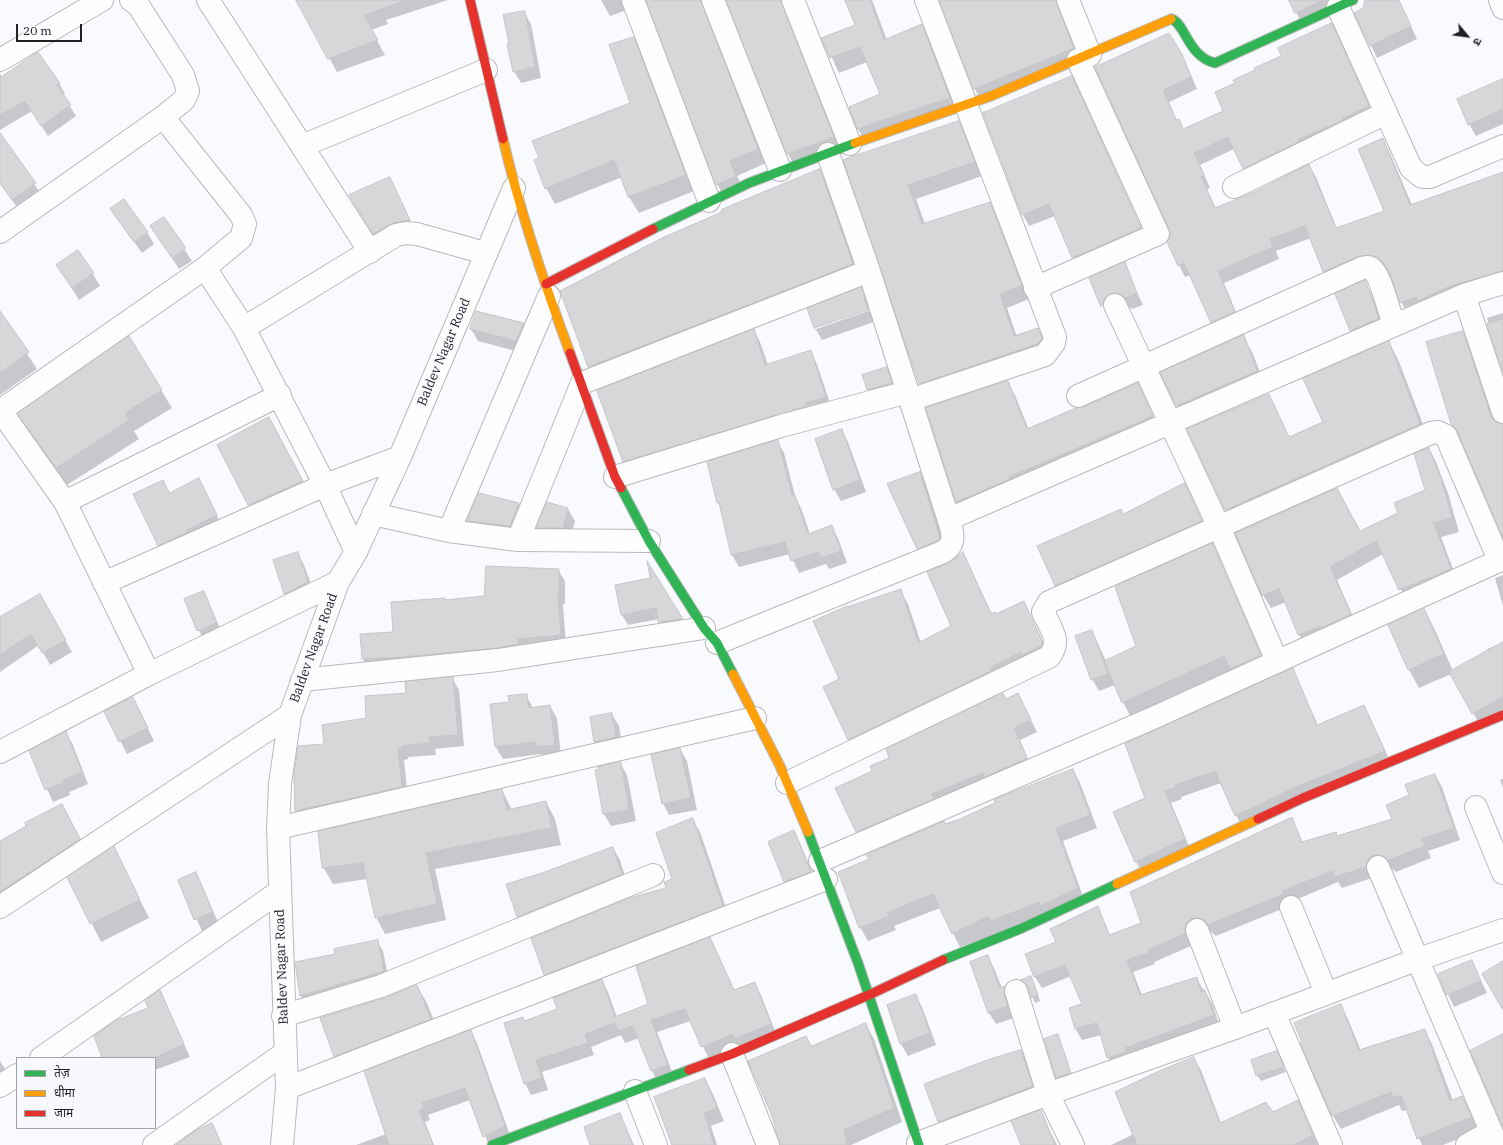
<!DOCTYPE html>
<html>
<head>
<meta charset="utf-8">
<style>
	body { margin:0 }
	#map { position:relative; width:1503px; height:1145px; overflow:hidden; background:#f9fafe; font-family:"IBM Plex Serif","Noto Sans Devanagari",serif }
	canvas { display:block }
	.legend { position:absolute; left:16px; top:1057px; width:140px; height:72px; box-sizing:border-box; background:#f8f9ff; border:1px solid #a2a3a7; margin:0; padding:5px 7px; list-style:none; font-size:12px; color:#202123 }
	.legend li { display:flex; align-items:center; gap:8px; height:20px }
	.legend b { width:20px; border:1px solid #a2a3a7 }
	.north { position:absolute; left:1447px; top:16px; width:40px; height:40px; -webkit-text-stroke:3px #f8f9ff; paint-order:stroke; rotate:119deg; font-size:11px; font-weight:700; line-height:16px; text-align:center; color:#202123 }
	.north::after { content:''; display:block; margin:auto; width:14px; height:18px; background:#202123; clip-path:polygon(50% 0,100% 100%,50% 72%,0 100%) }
	.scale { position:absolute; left:16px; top:24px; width:66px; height:18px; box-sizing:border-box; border:2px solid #202123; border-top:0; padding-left:5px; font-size:12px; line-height:14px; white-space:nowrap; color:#202123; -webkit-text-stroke:3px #f8f9ff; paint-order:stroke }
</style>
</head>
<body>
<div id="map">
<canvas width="1503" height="1145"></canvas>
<ul class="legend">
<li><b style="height:5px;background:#30b455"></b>तेज़</li>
<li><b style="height:5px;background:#ff9f0a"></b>धीमा</li>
<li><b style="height:5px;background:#e5322d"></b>जाम</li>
</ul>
<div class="north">उ</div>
<div class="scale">20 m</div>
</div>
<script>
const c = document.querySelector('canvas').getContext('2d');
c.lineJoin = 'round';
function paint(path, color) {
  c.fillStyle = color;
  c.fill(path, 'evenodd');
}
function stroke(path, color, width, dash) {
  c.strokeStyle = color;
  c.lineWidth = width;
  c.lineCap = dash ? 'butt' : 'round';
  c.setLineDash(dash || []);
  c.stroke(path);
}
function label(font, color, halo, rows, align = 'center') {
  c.font = font + ' "IBM Plex Serif",serif';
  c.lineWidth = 3;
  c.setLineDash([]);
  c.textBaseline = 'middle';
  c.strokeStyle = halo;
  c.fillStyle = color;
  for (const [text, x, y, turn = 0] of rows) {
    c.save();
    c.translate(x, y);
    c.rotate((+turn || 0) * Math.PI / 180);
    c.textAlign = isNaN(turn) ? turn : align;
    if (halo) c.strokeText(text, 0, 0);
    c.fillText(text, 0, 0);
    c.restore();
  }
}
paint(new Path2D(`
	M297,0H448L386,20L388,24L371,30L385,55L337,72Z
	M601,0H788L841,151L796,168L788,154L729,4L724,2L766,163L737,176L743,190L725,198L717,184L649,4L644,2L630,9L610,16Z
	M846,0H872L887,40L921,25L930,40L958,113L867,144L858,129L881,95L867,62L839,73L823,38L856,26Z
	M936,0H1064L1082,64L983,104L975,89L942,5Z
	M1290,0H1336L1302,24Z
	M1396,0L1404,11L1417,39L1377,58L1358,19Z
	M524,12L531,24L541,78L521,83L514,71L510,44Z
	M1331,25L1375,118L1250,180L1234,149L1200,165L1210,188L1207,189L1216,209L1254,193L1309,165L1316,177L1337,229L1386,212L1383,139L1389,151L1412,205L1503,174V284L1408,314L1401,302L1389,273L1380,267L1331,283L1324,271L1311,238L1276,251L1279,259L1224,283L1241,324L1218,334L1191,275L1185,277L1179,265L1170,228L1096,67L1169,34L1188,68L1197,89L1169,102L1177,121L1184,130L1225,111L1236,84L1283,57Z
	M633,38L642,54L694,191L639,213L629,197L622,177L555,204L546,188L540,158L631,104Z
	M0,74L2,77L59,83L65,94L63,95L76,116L48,136L32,111L0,130Z
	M1071,78L1147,240L1080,269L1055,216L1029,226L1023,215Z
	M1503,87V124L1476,136L1469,124Z
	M959,123L967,136L982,176L916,199L925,224L989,203L997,217L1029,299L1007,308L1017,337L1038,329L1046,343L928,397L920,383L845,161Z
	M0,135L41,194L19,210L0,183Z
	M819,170L826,182L859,276L596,379L589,367L562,291L723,212V210Z
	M389,178L419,238L404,241L385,252L350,196Z
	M112,210L147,232L154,244L142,253Z
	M164,218L192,261L179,269L151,226Z
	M1124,264L1143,305L1132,309L1124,304L1111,310L1108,317L1091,278Z
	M57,265L93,274L100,286L79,300Z
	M1365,282L1371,293L1385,331L1358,342L1351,330Z
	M861,289L870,308L816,327V329L871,310L874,322L822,340L815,328L809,309Z
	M0,313L37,369L0,395Z
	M1503,313V369L1487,318Z
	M523,324L530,336L523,353L478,341L471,329Z
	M754,330L760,342L768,365L810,352L817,364L832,409L630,473L624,461Z
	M1462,332L1469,344L1495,423L1503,425V535L1462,440L1455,430L1460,435L1452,424Z
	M1243,336L1253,354L1267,390L1188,424L1162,373Z
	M1389,343L1398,359L1429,440L1235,526L1188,430L1268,395L1290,438L1324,422Z
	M886,368L893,380L898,395L875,402L868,390Z
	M1007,382L1015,395L1029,430L1083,408L1137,384L1160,430L965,515L957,502L927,408Z
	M161,390L172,408L134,431L139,439L67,485L30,432L19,414Z
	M841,430L848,442L866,492L841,501L834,489Z
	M279,437L312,499L260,523L218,446Z
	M777,441L784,453L796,499L801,508L810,534L831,526L838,538L847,563L829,569L826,564L799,573L790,554L739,567L732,555L721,508L718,503Z
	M1429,449L1436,462L1448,493L1459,532L1441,537L1458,582L1408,603L1383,554L1337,580L1358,628L1307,648L1299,635L1286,602L1271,608L1263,595L1360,532L1399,513L1426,490Z
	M920,473L927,485L945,543L924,561L918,549Z
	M199,479L225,532L168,561L158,545L163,481L170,493Z
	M1184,485L1210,536L1065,600L1056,585L1123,515Z
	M479,494L519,504L526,516L517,538L475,532L468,521Z
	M547,504L568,509L575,521L570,540L544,539L538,528Z
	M1212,545L1219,557H1217L1262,660L1238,682L1231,670L1130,716L1115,685L1099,691L1092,679V631L1106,661L1138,647Z
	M298,553L304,565L315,595L292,606L285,594L274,561Z
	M963,553L992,614L996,615L1023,602L1050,655L857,753L849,739L841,680L900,591L908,604L921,643L952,626L950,563Z
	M649,566L682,619L688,629L665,633L659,619L628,625L622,615L651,579Z
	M558,570L565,581V604H563L566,646L369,670L363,659L394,633L445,601L485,597Z
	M1503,575V606L1495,578Z
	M204,592L223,635L205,643L185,600Z
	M40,596L72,652L50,665L39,645L0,672V619Z
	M1424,610L1434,628L1453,671L1488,651L1487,649L1503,643V713L1480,725L1451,674L1419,688L1409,670L1389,625Z
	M1292,670L1318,725L1364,706L1391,763L1242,827L1221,783L1181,797L1182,799L1171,803L1191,851L1143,873L1136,862L1146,799Z
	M452,678L459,690L464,746L435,749L436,755L408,757V759L404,760L408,798L303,822L296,811L295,775L325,744L408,694Z
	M1018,694L1037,732L1020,740L1033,771L863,843L857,832L873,771Z
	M526,695L533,708L550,706L557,718L561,756L544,759L541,754L503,759L496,747Z
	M139,710L154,741L127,754L105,712Z
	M612,715L619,726L623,749L602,754L595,742L591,718Z
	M66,733L73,745L88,784L69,792L70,795L53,802L30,752Z
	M680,749L687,761L697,810L669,815L663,803Z
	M620,763L627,775L636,821L611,826L604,814L596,770Z
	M1073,770L1080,783L1097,828L1063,841L1085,902L960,947L940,908L894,926L896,930L868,941L860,927L870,860L945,825L960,820Z
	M1435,775L1442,787L1460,840L1428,851L1431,858L1396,872L1387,866L1372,878L1342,888L1338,882L1288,903L1289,906L1216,936L1207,929L1191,941V946L1154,962L1155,964L1133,972L1142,995L1196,978L1212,1003L1220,1027L1115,1069L1108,1057L1102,1035L1082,1040L1075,1028L1083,1005L1071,976L1042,988L1035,977L1027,955L1057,943L1098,908L1110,935L1143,924L1291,818L1303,843L1337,837L1393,820L1410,796Z
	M1503,779V788L1500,780Z
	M502,790L512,810L546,802L555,819L561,845L435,869L446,920L385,934L376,917L367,879L333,884L323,867Z
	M70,819L88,853L0,910V842Z
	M692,819L700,832L730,919L553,988L545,975L667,889L673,880Z
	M794,832L800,843L817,884L792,893L785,881Z
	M114,848L149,918L101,942L69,878Z
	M613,848L620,860L628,886L525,928L518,917L539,875Z
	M196,874L219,924L202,931L179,881Z
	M710,939L734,991L754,983L761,995L777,1036L709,1059L691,1021L657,1032L674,1077L659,1083L652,1071L639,1038L625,1043L621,1035L591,1047L594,1055L542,1072L548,1090L531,1095L525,1083L524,1022L558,1010L601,981L608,992L617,1017L650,1005Z
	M377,941L383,951L389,981L307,1006L301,996L296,963L336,955Z
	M987,957L994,968L1002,988L1004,987L1011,999L1014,1018L996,1024L989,1013L971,963Z
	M1472,962L1487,993L1454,1007L1439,975Z
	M1031,978L1040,1001L1035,1003L1030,990L1023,981Z
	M417,986L427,1003L440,1036L344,1073L335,1056L385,999Z
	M160,992L190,1057L155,1070V1058H103L149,1008Z
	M915,995L922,1007L936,1045L908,1056L901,1044L888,1006Z
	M1340,1005L1348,1019L1361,1051L1424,1030L1432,1044L1453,1101L1462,1097L1479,1131L1443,1145H1422L1407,1110L1402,1111L1399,1105L1341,1129L1333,1116Z
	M866,1025L874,1039L902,1122L851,1145H781L812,1047Z
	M471,1031L477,1043L511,1138L489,1145L470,1100L428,1115L430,1120L425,1122L434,1145H356L386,1134Z
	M1057,1035L1073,1079L1060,1083L1057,1077Z
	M1021,1051L1028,1063L1039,1099L946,1134L939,1122L926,1084Z
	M1279,1058L1286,1072L1261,1081L1257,1075Z
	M1194,1059L1201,1070L1221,1123L1272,1114L1298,1102L1318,1145H1111L1134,1134Z
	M0,1061L12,1080L0,1087Z
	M705,1079L712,1092L724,1121L711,1126L717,1145H673Z
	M1040,1111L1057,1145H1022Z
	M620,1114L634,1145H591Z`), '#0003');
const building = new Path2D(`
	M296,0H401V2L364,15L378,40L328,59Z
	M646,0H701L758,149L730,161L736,176L716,185Z
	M726,0H781L834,137L787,154Z
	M845,0H870L884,40L922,24L950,98L857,129L849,107L880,94L860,47L830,58L821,38L855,25Z
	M939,0H1056L1074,48L974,89Z
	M1289,0H1323L1295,13Z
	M1365,0H1399L1411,26L1370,46L1354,13L1363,8Z
	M525,11L535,67L513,72L507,44L509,43L503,15Z
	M1332,23L1369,106L1343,118V120L1339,122L1299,139L1300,141L1243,169L1228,137L1194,153L1204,175L1201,177L1215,208L1254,192L1309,164L1336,228L1384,211L1358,149L1383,138L1410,205L1503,172V271L1450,286L1418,301L1416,297L1400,303L1389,272L1384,263L1374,256H1359L1323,272L1305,226L1270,239L1273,247L1218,271L1235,312L1211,323L1184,263L1178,266L1167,242L1170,236L1169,229L1095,67L1169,33L1182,54L1191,77L1163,90L1176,120L1179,119L1183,129L1223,111L1215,92L1235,83L1233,80L1255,70L1254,68L1281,56L1278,48Z
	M634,37L686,175L628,197L614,160L545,189L534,160L539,158L532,141L630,103L609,45Z
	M38,52L60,83L57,85L71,105L41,126L25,101L0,115V78Z
	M1072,76L1141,228L1072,258L1049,204L1022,215L983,113Z
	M1503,79V109L1468,125L1457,99Z
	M959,121L975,162L908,185L922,224L990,202L1022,285L1000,294L1014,336L1038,328L1042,338L1037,344L919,384L843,160Z
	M0,133L36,183L12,200L0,183Z
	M820,169L853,264L588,367L560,291L662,238L722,212L721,210L725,208Z
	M390,177L410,220L393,223L373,234L349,195Z
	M124,199L148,232L134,242L110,209Z
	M164,217L186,248L172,258L150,226Z
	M78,250L94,273L72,288L56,265Z
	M1125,262L1137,293L1125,298L1116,293L1110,294L1105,298L1101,307L1089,278Z
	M1365,280L1379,318L1350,331L1335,294Z
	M861,287L868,310L814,328L807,308Z
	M0,311L29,352L0,373Z
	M476,311L524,323L516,341L470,329Z
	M1503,319V372L1487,324Z
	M754,329L765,365L811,350L826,397L806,403L807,406L623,462L597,391Z
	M1463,331L1491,416L1495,422L1503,424V538L1457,431L1451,424L1426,342Z
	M1244,335L1257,371L1176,406L1160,373Z
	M129,336L162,390L125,413L129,420L56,468L18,414Z
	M1389,341L1420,424L1225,510L1187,429L1269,394L1289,437L1323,422L1303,379Z
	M887,367L892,383L867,390L862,375Z
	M1008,381L1027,429L1076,408L1083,407L1138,383L1153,416L1009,477L1010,479L956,502L926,408Z
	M269,417L303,481L248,505L217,445Z
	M842,429L860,480L833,490L815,439Z
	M778,440L792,495H795L808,534L832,525L841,551L821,558L819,552L791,561L785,542L731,555L719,502L717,503L707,462Z
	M1429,448L1441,478L1452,518L1434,523L1451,569L1399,590L1376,541L1330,567L1351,614L1322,628L1321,626L1298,635L1279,588L1262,596L1235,533L1337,488L1360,531L1398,513L1394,503L1425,490L1414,454Z
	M920,472L940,538L937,541L917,549L887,484Z
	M199,478L217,515L187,530L188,532L158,546L133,494L163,480L169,493Z
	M1185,483L1202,521L1055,586L1037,546L1121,509L1123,514Z
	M479,493L519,503L510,526L467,521Z
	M547,502L568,508L563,528H537Z
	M1212,543L1261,655L1230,669L1224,656L1122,703L1104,661L1136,646L1115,587Z
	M298,552L308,582L284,594L273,560Z
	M963,552L991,614L995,612L996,614L1024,601L1042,641L1041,646L1022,655L1021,652L990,668L991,671L848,740L823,687L839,679L813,621L847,606V607L901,589L918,643L951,626L927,572L950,562Z
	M647,561L683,619L658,622L656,608L621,615L615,585L650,578Z
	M486,566L559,569V594H558L561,635L518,639V644L496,648L403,657L362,659L360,634L393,632L391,602L445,598V600L484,596Z
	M204,591L217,623L197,631L184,599Z
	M40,594L66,640L42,653L31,634L0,655V617Z
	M1424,608L1444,654L1408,670L1388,625Z
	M1092,630L1108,674L1091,680L1075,636Z
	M1503,642V697L1472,714L1449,672Z
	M1293,668L1317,725L1364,705L1385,751L1298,786L1235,816L1215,771L1175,785L1176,787L1165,791L1185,839L1135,862L1113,812L1145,798L1125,744Z
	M453,677L458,735L429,737L430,743L402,746L403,748H398L402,787L295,811L294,775L298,746L324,744L322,725L366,718L365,696L406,693L405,682Z
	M1003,693L1006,699L1018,693L1031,720L1014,728L1027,758L984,777L983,773L932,794L934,799L856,832L835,788L872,771L870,766L889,758L886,749Z
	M527,694L529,708L550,705L555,745L536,747L535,742L495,747L490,704L509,702L508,696Z
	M133,697L148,728L119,742L104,712Z
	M612,713L616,737L594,742L590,717Z
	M66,731L82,772L63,780L64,782L45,790L29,751Z
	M680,748L691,798L662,804L651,755Z
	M621,762L629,810L603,814L595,770L599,769L598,767Z
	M1073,769L1090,815L1056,828L1078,888L1040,906L1039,902L991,921L989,916L952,934L933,894L887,913L889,916L859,928L838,872L869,859L866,855L944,821L945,824L960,819L995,803L994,800Z
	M1435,774L1454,828L1422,839L1425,846L1388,860L1380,855H1373L1368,860L1366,867L1334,877L1332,871L1282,891L1284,894L1208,925L1204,920L1199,918H1193L1187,922L1185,928V934L1148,950L1149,953L1127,960L1140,995L1197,977L1201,992L1205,990L1214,1015L1125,1048L1126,1052L1107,1058L1097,1023L1075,1029L1069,1008L1082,1004L1065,965L1034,977L1025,954L1056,942L1050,929L1098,906L1109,935L1141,923L1130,892L1292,817L1302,842L1336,832L1337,836L1392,819L1386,805L1409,795L1405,785Z
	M502,789L507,810L546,801L552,828L426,853L437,904L375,918L363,863L322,868L318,832Z
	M62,804L80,839L0,892V841L26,826L25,823Z
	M693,818L723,906L544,975L531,938L629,898L666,888L664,882L672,879L656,833Z
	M794,830L811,872L784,882L768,842Z
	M114,846L140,900L90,924L67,877Z
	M613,847L622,874L517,917L506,884L539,874Z
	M196,872L213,912L194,920L178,880Z
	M710,937L734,990L755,982L771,1024L735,1039L733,1034L701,1047L685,1009L651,1020L668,1065L651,1071L633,1026L618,1031L615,1023L585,1034L588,1043L536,1060L542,1078L524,1084L504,1023L523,1017L524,1021L557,1009L553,998L602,979L615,1017L648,1004L636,966Z
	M378,940L384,971L300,996L295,962L335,954L334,949Z
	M988,955L1000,988L1005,986L1004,994L1008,1006L988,1013L970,962Z
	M1472,960L1481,981L1446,995L1438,974Z
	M1503,961V1010L1482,974Z
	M1031,976L1038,995L1031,998L1028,987L1021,980Z
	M417,985L431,1019L334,1057L320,1018L385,998Z
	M160,990L184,1044L154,1058H102L94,1036L117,1020L148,1008L145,1001Z
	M916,994L930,1033L900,1044L887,1005Z
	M1341,1004L1359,1050L1425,1029L1450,1101L1462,1096L1472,1117L1417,1139L1401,1095L1393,1098L1391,1092L1332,1116L1300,1043L1302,1042L1294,1023Z
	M866,1023L894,1108L844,1130L847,1145H780L772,1116L748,1061L806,1036L811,1046Z
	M471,1030L505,1126L483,1137L465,1088L422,1103L424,1108L419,1110L433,1145H389L364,1071Z
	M1058,1034L1071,1073L1056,1078L1044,1039Z
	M1503,1034V1127L1470,1051Z
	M1021,1050L1033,1086L938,1122L924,1084L990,1059Z
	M1277,1051L1284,1067L1256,1076L1251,1060Z
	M1194,1057L1220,1123L1266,1102L1273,1112L1298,1100L1313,1135L1293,1145H1137L1115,1092L1157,1072Z
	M705,1078L717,1108L704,1113L714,1145H672L654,1097Z
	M1041,1110L1055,1145H1021L1011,1121Z
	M620,1113L633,1145H590L584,1127Z
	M212,1123L222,1145H176L196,1130Z`);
paint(building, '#d7d7da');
stroke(building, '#c6c6c9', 1);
const street = new Path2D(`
	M208,0L370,252
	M633,0L709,201
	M713,0L780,170
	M793,0L850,144
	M1068,0L1090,55
	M1500,0L1503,8
	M1338,7L1411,168L1422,177H1430L1503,146
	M0,60L102,0
	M302,146L486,70
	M1234,187L1386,113
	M0,232L163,117L184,100L188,91L183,75L138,5L131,0
	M205,268L244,328L325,485L356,552
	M1035,288L1158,234L1078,60
	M1464,295L1503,412
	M1115,305L1219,527L1277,661
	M244,328L396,235L406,233L417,234L485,253
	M1078,396L1362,268C1365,267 1368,266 1371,268C1381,275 1389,312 1394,325
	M910,400L1045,355L1054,343L1055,337L926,0
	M0,410L65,502L149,674
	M0,411L205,268L241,238L245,224L241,215L163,117
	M615,477L781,426L908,392
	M65,502L280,395
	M373,514L449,531L518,540L649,541
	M949,519L1464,295L1503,283
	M449,531L549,296
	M518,540L582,383L869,271
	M104,583L325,485L400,457
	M717,643L943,552C953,546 954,539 951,527L869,271L828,154
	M302,680L498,660L704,628
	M0,752L149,674L338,582
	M787,783L1049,657C1062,641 1051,629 1043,612L1049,602L1431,433L1438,432L1446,436L1499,560
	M1476,807L1503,873
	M278,828L755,718
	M820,861L1153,718L1503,559
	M1378,867L1497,1145
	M0,907L290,715
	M1291,907L1326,993
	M1197,930L1235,1028
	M1016,991L1048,1094L1073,1145
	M1274,1013L1331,1145
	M283,1016L381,986L653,875
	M732,1054L768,1145
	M41,1058L280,891
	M0,1086L17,1075
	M287,1088L826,879
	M635,1091L656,1145
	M918,1143L1048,1094L1235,1028L1416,960L1503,930
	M154,1145L286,1052
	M282,1145L287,1088L278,828L280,784L290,715L338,582L356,552L400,457L514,188
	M1467,1145L1490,1132`);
const fast = new Path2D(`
	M1171,19C1185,22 1188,57 1215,63L1353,0
	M653,229L749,183L855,143
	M621,488L649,541L704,628L717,643L733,674
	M808,832L858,963L919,1145
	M943,960L1020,929L1117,884
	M492,1145L689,1070`);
const slow = new Path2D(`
	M503,139C520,212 544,283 570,353
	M855,143L991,96L1171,19
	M733,674L780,766L808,832
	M1117,884L1258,819`);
const jam = new Path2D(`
	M470,0L503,139
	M546,284L653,229
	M570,353L615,477L621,488
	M1258,819L1303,798L1503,715
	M689,1070L732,1054L871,994L943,960`);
stroke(street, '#b9b9bc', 24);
stroke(fast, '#b9b9bc', 11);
stroke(slow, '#b9b9bc', 11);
stroke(jam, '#b9b9bc', 11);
stroke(street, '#fefeff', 22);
stroke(fast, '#30b455', 9);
stroke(slow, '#ff9f0a', 9);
stroke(jam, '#e5322d', 9);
label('13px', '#202123', '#f8f9ff', [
	["Baldev Nagar Road",444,352,-67],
	["Baldev Nagar Road",314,648,-70],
	["Baldev Nagar Road",282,967,-92]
]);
</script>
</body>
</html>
